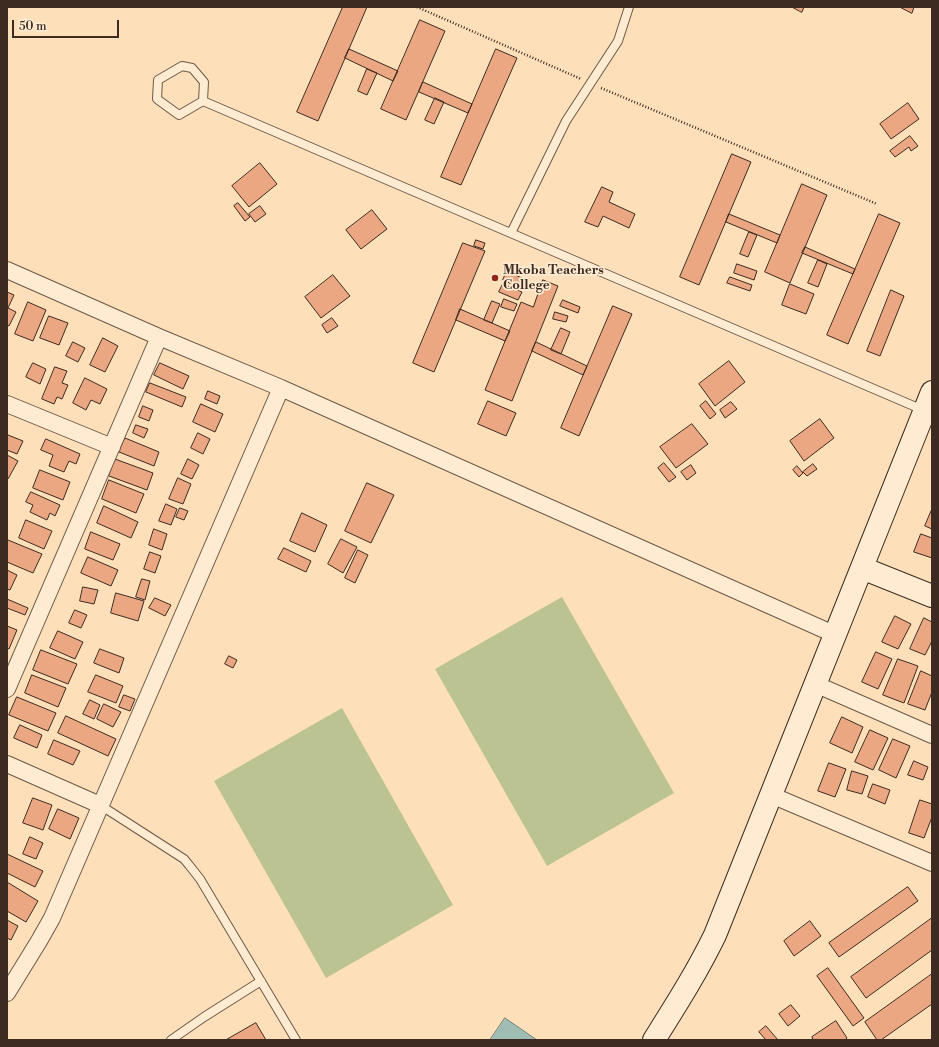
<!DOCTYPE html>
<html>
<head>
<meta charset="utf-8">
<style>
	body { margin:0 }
	#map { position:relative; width:939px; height:1047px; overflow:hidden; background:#fde0b9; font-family:"Libre Bodoni",serif }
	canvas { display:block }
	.frame { position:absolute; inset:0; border:8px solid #3d2a20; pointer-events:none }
	.scale { position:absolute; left:12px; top:20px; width:107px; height:18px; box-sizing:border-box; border:2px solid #3d2a20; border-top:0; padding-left:5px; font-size:12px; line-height:14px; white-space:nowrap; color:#3d2a20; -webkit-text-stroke:3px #feebd2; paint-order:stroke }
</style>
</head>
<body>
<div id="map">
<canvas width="939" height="1047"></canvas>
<div class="frame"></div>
<div class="scale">50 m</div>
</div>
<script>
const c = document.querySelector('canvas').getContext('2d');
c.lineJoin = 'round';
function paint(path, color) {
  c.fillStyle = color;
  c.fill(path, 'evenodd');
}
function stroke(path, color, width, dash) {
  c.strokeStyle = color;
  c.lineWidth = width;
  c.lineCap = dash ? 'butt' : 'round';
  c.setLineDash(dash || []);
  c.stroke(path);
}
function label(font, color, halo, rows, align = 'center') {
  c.font = font + ' "Libre Bodoni",serif';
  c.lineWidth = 3.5;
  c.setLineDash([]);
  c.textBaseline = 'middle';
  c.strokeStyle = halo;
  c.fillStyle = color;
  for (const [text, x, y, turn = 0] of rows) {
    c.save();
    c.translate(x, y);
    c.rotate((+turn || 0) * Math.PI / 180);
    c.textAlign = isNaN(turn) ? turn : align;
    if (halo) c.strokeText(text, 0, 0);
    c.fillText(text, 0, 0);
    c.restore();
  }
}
paint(new Path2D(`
	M562,597L674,793L547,866L435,669Z
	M342,708L453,905L326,978L214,781Z`), '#bbc392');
const water = new Path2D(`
	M505,1018L537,1040H490Z`);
paint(water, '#9fbdb2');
stroke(water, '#788278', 1);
const building = new Path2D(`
	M343,7H367L318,121L297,112Z
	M792,7H804L802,12Z
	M900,7H914L912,13Z
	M420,20L445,31L406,120L381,109Z
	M349,49L398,71L393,81L345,58Z
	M496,49L517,58L461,185L441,177Z
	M367,69L377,73L367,95L358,91Z
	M423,82L472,104L468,113L419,92Z
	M435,98L444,102L434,124L425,120Z
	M908,103L919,119L891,139L880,124Z
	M910,136L918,146L911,151L909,147L895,157L890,151Z
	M732,154L751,162L699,285L680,277Z
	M260,163L277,184L249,207L232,186Z
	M802,184L827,195L790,283L765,272Z
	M602,187L613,192L609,202L635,214L629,228L603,216L598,227L585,222Z
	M238,203L250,217L245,221L234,206Z
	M260,206L266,214L255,222L249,214Z
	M372,210L387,229L361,249L346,230Z
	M729,214L780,235L777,243L726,222Z
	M879,214L900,223L848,344L827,335Z
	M749,232L757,235L748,257L740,254Z
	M476,240L485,243L483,249L474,246Z
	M463,243L485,251L434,372L413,363Z
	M805,247L855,269L853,274L802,253Z
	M818,260L827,264L818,287L808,283Z
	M737,264L757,271L754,280L734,273Z
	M507,271L528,281L524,290L503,280Z
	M333,275L350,296L321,318L305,297Z
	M730,277L752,285L750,291L727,283Z
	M543,280L558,286L512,401L485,390L521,302L533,307Z
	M503,284L522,292L518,300L499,292Z
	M790,284L814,294L806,314L782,305Z
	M891,290L904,296L880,356L867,351Z
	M7,292L14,295L8,308L16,312L9,326L7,325Z
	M504,299L517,304L514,311L501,307Z
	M563,300L580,307L578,313L560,306Z
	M492,301L500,304L492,323L484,320Z
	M28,302L46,310L33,341L15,334Z
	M613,306L632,314L579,436L561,428Z
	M460,309L510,331L505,341L456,320Z
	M555,312L568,316L566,322L553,319Z
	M49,316L68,323L59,345L40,338Z
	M332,318L338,326L327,333L322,325Z
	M561,328L570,332L561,354L551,350Z
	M103,338L118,346L105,372L90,365Z
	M73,342L85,348L78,362L66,356Z
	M536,342L587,366L583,375L532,351Z
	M729,361L745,382L715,406L699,384Z
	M33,363L46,369L40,384L26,377Z
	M160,363L189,376L183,389L154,375Z
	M55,367L67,371L62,383L68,385L62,399L57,397L54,404L42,399Z
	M85,378L107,389L100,404L91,400L86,410L73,403Z
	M150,383L186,397L182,407L146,392Z
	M208,391L220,396L217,404L205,399Z
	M488,401L516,413L506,436L478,424Z
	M706,401L716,414L710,419L700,406Z
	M731,402L737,409L725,418L720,410Z
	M201,404L223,414L215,432L193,422Z
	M143,406L153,410L149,421L139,417Z
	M820,419L834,438L804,461L790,441Z
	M692,424L708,444L676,468L660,447Z
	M136,425L148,429L144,438L133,433Z
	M198,433L210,439L203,454L191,448Z
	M8,435L23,441L17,454L7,450V437Z
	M125,438L159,452L154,466L119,452Z
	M46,439L80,454L76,464L69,461L64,472L49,466L53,455L41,450Z
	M7,455L18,461L8,479H7Z
	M115,459L153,473L147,490L109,476Z
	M188,459L199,465L192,479L181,474Z
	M664,463L676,477L669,482L658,468Z
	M813,464L817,469L807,476L803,472Z
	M691,465L696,473L687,480L681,472Z
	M797,466L803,473L799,477L793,470Z
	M40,470L70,482L63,500L33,488Z
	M178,478L191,484L183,504L169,499Z
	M109,480L144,494L136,513L102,499Z
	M367,483L394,495L371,543L345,531Z
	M31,492L60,505L55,516L50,513L47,520L30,512L33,505L26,502Z
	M166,504L177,509L171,525L159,521Z
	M104,506L138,522L131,538L97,523Z
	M180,508L188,511L184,520L176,517Z
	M932,509V529L925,526Z
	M302,513L327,525L315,552L290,541Z
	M26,520L52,531L44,549L19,538Z
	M154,529L167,534L162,550L149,545Z
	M91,532L120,544L113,560L85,549Z
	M921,534L932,538V558L914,552Z
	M341,539L357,547L343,573L328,564Z
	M8,540L42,554L33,573L7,562V543Z
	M284,548L311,561L306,572L278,559Z
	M358,550L368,555L355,583L345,578Z
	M150,552L161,556L155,573L144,569Z
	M88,557L118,570L111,586L81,573Z
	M7,570L17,575L10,590L7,589Z
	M142,579L150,581L145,600L136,597Z
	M83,587L98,590L94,604L80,601Z
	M116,593L144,601L138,621L111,613Z
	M155,598L171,605L165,616L149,608Z
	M7,599L28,608L25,615L7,608Z
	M75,610L87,615L81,628L69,623Z
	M895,616L911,624L898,649L882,642Z
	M924,618L932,622V641L925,655L910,649Z
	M7,626L17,630L9,649L7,648Z
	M58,631L83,642L75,659L50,648Z
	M100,649L124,658L119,673L94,663Z
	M41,650L77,664L68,684L33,670Z
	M876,652L892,659L878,689L862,682Z
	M229,656L237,660L233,668L225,664Z
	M898,659L918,666L904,703L883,695Z
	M921,671L932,676V692L925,710L908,704Z
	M32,675L66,688L58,707L25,693Z
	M96,675L123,686L116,703L88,692Z
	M124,695L135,699L130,711L119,707Z
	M17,697L56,713L48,731L9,715Z
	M90,700L100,705L94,719L83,714Z
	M104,704L121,712L113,727L97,719Z
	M66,716L116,739L108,756L58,733Z
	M842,717L863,727L852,753L830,743Z
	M20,725L42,735L37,748L14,738Z
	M870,730L888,738L873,770L855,762Z
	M893,739L910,746L896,778L879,770Z
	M54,740L80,751L73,765L48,754Z
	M914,761L928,767L923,780L908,775Z
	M829,763L846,769L835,797L818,791Z
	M852,771L868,776L862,794L847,790Z
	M873,784L890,790L885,804L868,797Z
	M33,798L52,805L43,830L23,823Z
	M920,800L932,804V817L924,838L909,833Z
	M58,809L79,818L70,839L49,829Z
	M30,837L43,843L36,859L23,854Z
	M7,854L43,871L35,887L7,873Z
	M7,882L38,901L26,922L7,911Z
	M908,887L918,901L839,957L829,943Z
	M932,918V950L866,998L851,977Z
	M7,920L18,926L11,940L7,938Z
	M810,921L821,936L794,956L784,941Z
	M828,968L864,1018L853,1026L817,976Z
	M932,974V1004L881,1040H877L865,1022Z
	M791,1005L800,1016L788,1026L779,1014Z
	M836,1021L847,1038L845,1040H813L812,1037Z
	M256,1023L266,1040H226Z
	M766,1026L778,1040H766L759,1032Z`);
paint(building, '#eba781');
stroke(building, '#3d2a20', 1);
const lane = new Path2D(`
	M182,66L192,68L204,82L203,101L179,115L157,99L158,80Z
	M203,101L923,410
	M511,233L566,121L618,41L629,7
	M100,805L184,859L189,865L200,879L296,1040
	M171,1040L204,1017L261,981`);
const street = new Path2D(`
	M7,270L159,337L281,388L836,635
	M7,404L112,447
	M815,684L932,735
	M7,689L159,337
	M7,764L100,805
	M771,795L932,863
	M7,993L39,941L52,918L281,388`);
const secondary = new Path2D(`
	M862,568L932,596
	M654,1040C676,1005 697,972 715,935L932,392`);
stroke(lane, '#6d5846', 10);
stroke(street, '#6d5846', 18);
stroke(secondary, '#3d2a20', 24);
stroke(new Path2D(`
	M417,7L581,79
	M601,88L877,204`), '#3d2a20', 2.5, [1, 2]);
stroke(lane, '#feebd2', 8);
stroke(street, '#feebd2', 16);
stroke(secondary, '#feebd2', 22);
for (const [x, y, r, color] of [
	[495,278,4,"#8f2418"]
]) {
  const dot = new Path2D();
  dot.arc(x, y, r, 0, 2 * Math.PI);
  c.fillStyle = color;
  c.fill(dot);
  stroke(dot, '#feebd2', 1.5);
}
label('bold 13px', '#3d2a20', '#feebd2', [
	["Mkoba Teachers",503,271],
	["College",503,286]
], 'left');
</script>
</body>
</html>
